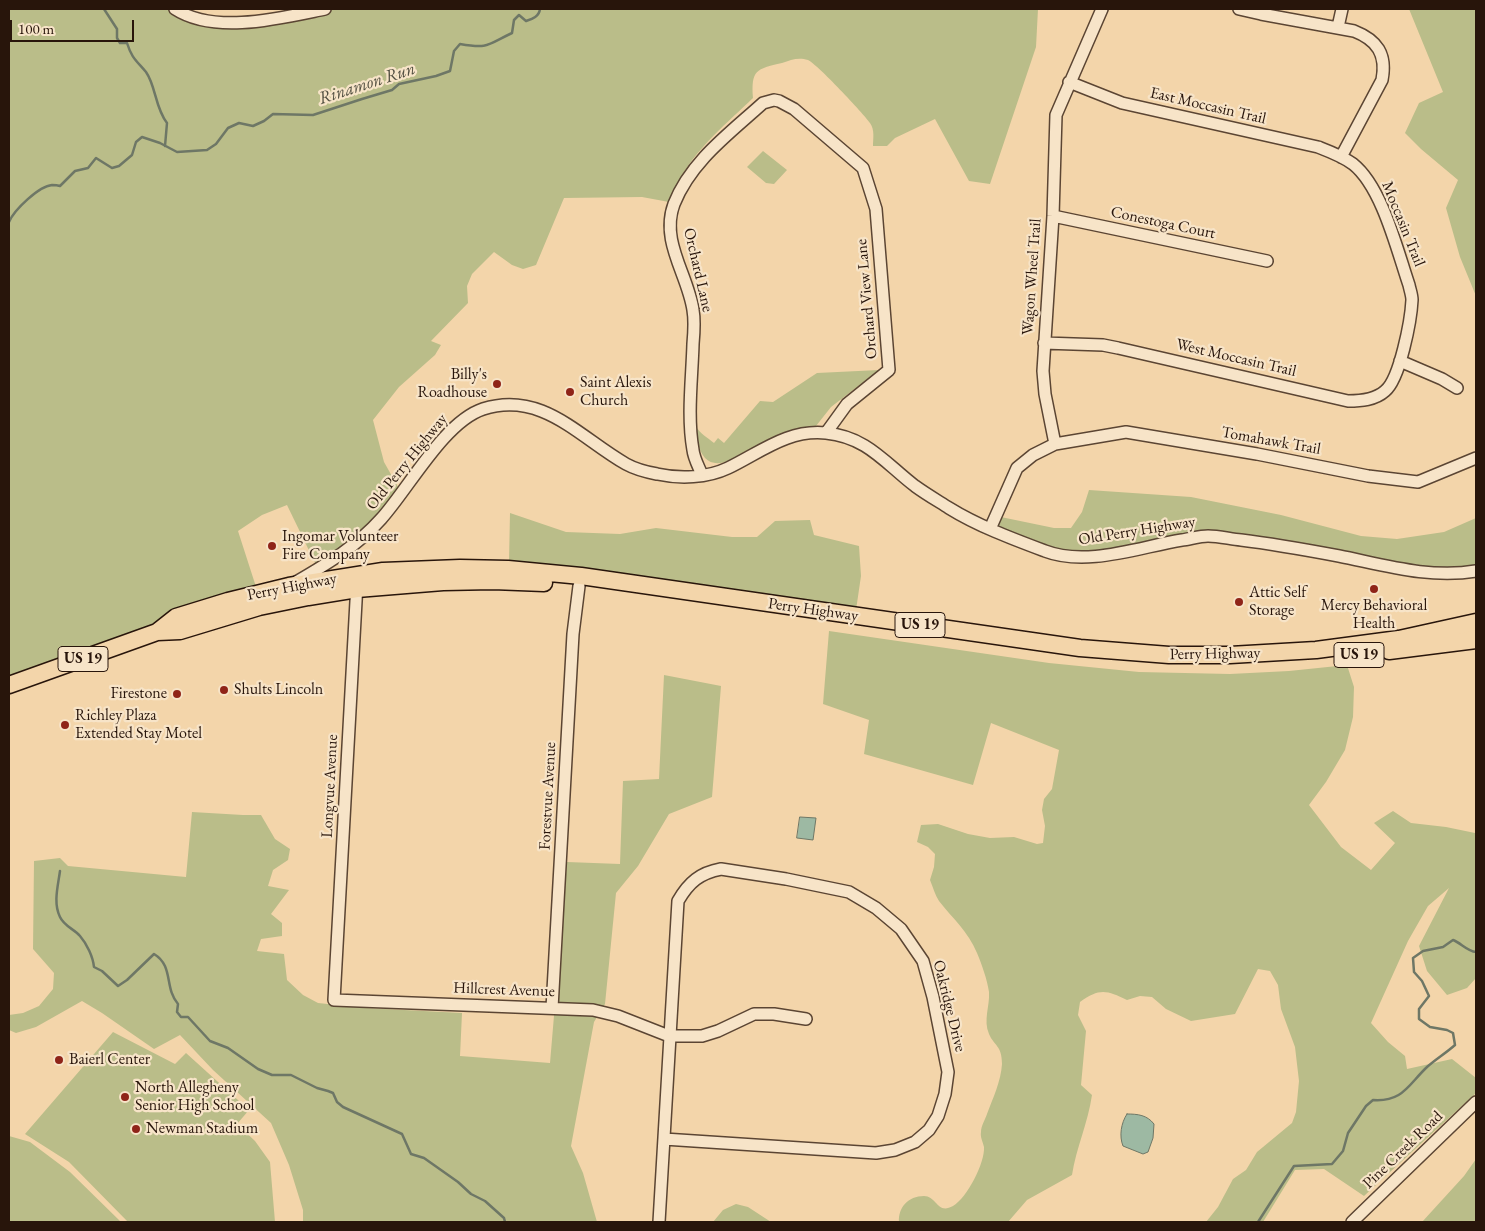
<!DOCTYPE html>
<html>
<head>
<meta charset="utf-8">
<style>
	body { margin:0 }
	#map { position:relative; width:1485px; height:1231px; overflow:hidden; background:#f3d5aa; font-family:"EB Garamond",serif }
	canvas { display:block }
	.frame { position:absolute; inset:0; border:10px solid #28150b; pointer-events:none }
	.scale { position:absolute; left:10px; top:20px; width:124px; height:22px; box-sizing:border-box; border:2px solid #28150b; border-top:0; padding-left:6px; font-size:15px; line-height:18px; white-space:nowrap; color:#28150b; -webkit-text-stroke:4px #f7e4c8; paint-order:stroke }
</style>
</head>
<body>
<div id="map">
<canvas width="1485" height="1231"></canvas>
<div class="frame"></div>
<div class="scale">100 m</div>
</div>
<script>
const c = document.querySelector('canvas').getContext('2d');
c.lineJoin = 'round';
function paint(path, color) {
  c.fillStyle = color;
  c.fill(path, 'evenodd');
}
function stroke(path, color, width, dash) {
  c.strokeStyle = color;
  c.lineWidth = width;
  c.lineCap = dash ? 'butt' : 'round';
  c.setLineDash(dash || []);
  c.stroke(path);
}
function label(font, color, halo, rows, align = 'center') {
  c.font = font + ' "EB Garamond",serif';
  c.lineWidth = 4.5;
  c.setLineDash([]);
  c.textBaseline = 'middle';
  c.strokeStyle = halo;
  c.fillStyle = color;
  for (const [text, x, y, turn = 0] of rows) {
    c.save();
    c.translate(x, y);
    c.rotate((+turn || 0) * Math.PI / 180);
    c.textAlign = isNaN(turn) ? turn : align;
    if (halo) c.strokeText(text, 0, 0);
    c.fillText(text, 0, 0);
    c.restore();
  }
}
paint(new Path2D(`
	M9,9H175L211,21L325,9H1038L1036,47L990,184L969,181L935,119L895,138L887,146H873C873,139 875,130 870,123C864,114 817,64 808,60C798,57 791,60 782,63C756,69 751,70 753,98C727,123 699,146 681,177C676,185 673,194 669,202L642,197L564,198L536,265L523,269L512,265L494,252L472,274L467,286L468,303L431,341L441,345L435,355L399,387L373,420L384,462L402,494L390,508L318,569L287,505L262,515L238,531L258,593L9,685Z
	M1409,9H1476V296L1460,257L1446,208L1458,180L1421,149L1405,133L1419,103L1443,92Z
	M763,151L787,170L774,184L766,183L747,167Z
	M879,370L831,407L816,426C799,428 786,431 771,438C754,445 721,475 705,458C697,448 696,437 695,425C701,435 707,437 714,443L718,438L724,443L760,401L773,402L817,373Z
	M1089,490L1191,497L1281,515L1361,536L1397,539L1444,532L1476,518V571L1463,573L1208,536L1074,557L990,529L996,516L1054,528H1071L1082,512Z
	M510,513L566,532L620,534L656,528L732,537H757L775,521L810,520L814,535L859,546L861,576L856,610L509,563Z
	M829,631L1049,663L1139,672L1230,674L1289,671L1347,665L1354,687L1353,717L1345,750L1326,782L1309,805L1341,847L1371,870L1395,843L1374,823L1393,811L1411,823L1446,827L1475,833L1476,835V978L1467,988L1447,995L1427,971L1419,946L1449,888L1428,906L1408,941L1371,1023L1388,1042L1405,1056L1407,1069L1452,1059L1476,1078V1093L1364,1196L1324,1169L1295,1170L1263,1222H1206L1218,1207L1233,1179L1246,1170L1257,1152L1292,1123L1296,1112L1299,1081L1295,1047L1281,1009L1278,985L1270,971L1258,969L1235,1014L1191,1021L1166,1009L1152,997L1140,996L1127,1000C1107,990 1099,988 1080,1002L1078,1015L1086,1031L1081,1085L1092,1095C1088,1123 1076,1148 1072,1175L1027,1200L1008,1222H899C898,1208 908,1196 924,1196C937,1196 937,1215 953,1206C967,1198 985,1163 984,1147C983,1142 980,1137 981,1132C981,1126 985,1120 987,1114C993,1098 1001,1081 1002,1064C1002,1045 994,1046 989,1034C983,1020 990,1006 989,992C987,979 982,965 977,953C968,931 953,919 939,901C935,895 933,887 930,880L934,867L935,854L928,847L917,842L921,825L938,824L968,834L990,838L1014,837L1037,844L1043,843L1045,826L1042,810L1044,799L1052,789L1059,750L991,723L973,785L864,754L869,720L823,704Z
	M664,675L721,686L712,797L669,814L638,866L616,893L605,1004L594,1022L571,1146L583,1173L597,1222H303V1210L289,1165L271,1123L213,1070L180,1035L154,1049L102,1013L82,1001L36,1027L16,1033L9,1030V1015L23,1013L39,1006L53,989L54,973L33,949L34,861L60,858L68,866L186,877L192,812L243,815H261L275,839L290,849L288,860L273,870L268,886L289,890L271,914L282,923V936L261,939L257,951L284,954L287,980L303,995L318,1003L366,1008L462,1013L460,1056L550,1063L567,862L620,864L623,781L659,779Z
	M113,1032L175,1064L186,1053L249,1110L237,1124L255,1141L270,1162L275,1222H128L69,1162L25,1134Z
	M9,1136L30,1142L70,1172L121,1222H9Z
	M1476,1159V1222H1422L1464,1176Z
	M736,1204L748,1207L771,1222H713L723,1210Z`), '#babd89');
const water = new Path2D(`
	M800,817L816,818L813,840L797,838Z
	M1127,1114C1138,1114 1147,1115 1154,1124L1153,1138L1148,1152L1143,1154L1123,1146C1119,1136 1121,1123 1127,1114Z`);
paint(water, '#9db9a3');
stroke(water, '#6e7766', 1);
stroke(new Path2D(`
	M104,9L117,29V38L120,43H127C132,59 137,61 146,72C156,86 155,108 167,123L165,146
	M9,222C14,210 39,186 52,185C55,185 57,185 60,186L75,171L88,168L96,158L112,168L119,166L132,155L136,142L142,137L160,143L177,152L207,150L216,144L228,128L239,123L253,126L264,121L273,114L313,115L362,99L392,90L399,84L436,76L450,71L454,51L460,44C489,49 487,45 512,33L514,20L519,15L526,21C532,19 539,17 540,9
	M60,871C58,886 53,903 60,917C64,926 74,929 80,936C87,944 93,957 94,967L102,971L118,986L127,980L154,954C174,966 164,988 178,1004L177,1012L181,1017H188L210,1041L228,1048L258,1069L272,1075H291L317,1088L328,1091L333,1093L337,1102L343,1107L402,1134L411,1154L424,1158L458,1182L471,1194L485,1201L504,1218L505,1222
	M1258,1222L1294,1166L1332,1164L1343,1151L1348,1133L1366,1106L1373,1100C1403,1102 1408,1085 1427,1067C1436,1059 1446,1053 1455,1045L1453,1033L1447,1030L1430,1027L1419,1019V1009L1429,996L1422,981L1414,972L1413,958L1423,951L1443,947L1453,940C1461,943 1467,951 1476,952`), '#6e7766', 2.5);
const minor = new Path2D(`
	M175,9C215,35 281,18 325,9
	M1239,9L1261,14L1354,31C1377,40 1387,54 1382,80L1341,157
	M1338,27L1342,9
	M1053,216L1267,261
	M1044,343L1103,345L1118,348L1348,401C1361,401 1375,400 1385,391C1400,379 1411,320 1412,300C1412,295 1410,290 1409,285C1397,250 1382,187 1353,164C1342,156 1331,152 1318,147L1122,103L1069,82
	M1400,361L1442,379L1457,388
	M1055,444L1045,394L1043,371L1053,216L1056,115L1102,9
	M702,475C699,467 694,459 693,450C687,416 692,379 693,344C694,333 695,321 693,310C688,275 660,241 674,204C691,161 730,133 763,103L774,100L779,101L794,109L863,168L876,209L889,370L847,404L826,433
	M990,529L1017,468L1033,455L1055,444L1126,432L1257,454L1368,476L1418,482L1476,458
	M296,582C327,564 357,546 381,519C409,488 444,422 483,409C542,390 580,438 626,464C635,469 646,472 657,474C680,479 707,478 728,468C761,452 788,429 826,433C867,437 885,463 915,486C926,494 938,501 949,508C978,526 1013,539 1045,551C1087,567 1139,547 1182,540C1190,539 1200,536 1208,536C1219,536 1230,539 1241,540C1274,544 1307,550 1339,556C1384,565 1430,579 1476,571
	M357,583L334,1000L593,1010L618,1016L669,1036H702L718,1031L754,1014H774L806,1019
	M552,1008L573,634L579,586
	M659,1222C665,1115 671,1008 678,901C689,882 700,873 721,869L786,879L849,892L876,908L901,929L923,961L933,997L948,1072L945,1094L938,1116L929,1130L915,1142L895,1150L876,1153L664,1139
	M1352,1222L1476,1102`);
const major = new Path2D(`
	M1450,637L1476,630`);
const highway = new Path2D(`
	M157,632L180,631L259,607L308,597L357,589L443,582L493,581L544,583
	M1389,651L1476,640
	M9,685L157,632L176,617L228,601L289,586L383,571L460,568L508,569L581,576L1080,648L1169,655H1230L1316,650L1399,639L1476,622`);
stroke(minor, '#5b4533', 14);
stroke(major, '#28150b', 16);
stroke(highway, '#28150b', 19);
stroke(minor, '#f7e4c8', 11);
stroke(major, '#f3d5aa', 14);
stroke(highway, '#f3d5aa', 16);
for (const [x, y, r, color] of [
	[497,384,5,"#8f2418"],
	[570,392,5,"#8f2418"],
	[272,546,5,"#8f2418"],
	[1374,589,5,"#8f2418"],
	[1239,602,5,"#8f2418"],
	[224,690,5,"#8f2418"],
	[177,694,5,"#8f2418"],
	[65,725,5,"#8f2418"],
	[59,1060,5,"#8f2418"],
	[125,1097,5,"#8f2418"],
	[136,1129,5,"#8f2418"]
]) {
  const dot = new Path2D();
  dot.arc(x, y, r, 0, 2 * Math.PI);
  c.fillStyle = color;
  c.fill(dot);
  stroke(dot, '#f7e4c8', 2);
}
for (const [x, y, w] of [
	[920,625,50],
	[1359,655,50],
	[83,659,50]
]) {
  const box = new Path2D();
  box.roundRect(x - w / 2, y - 12.5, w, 25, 4);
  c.fillStyle = '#f7e4c8';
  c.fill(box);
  stroke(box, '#28150b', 1);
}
label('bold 15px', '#28150b', null, [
	["US 19",920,625],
	["US 19",1359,655],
	["US 19",83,659]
]);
label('16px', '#28150b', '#f7e4c8', [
	["East Moccasin Trail",1208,106,13],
	["Conestoga Court",1163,223,12],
	["Moccasin Trail",1403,224,68],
	["Orchard Lane",698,270,77],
	["Wagon Wheel Trail",1032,277,-86],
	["Orchard View Lane",867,299,-95],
	["West Moccasin Trail",1236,358,13],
	["Tomahawk Trail",1271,441,10],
	["Old Perry Highway",407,462,-51],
	["Old Perry Highway",1137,531,-9],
	["Perry Highway",292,587,-11],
	["Perry Highway",813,610,8],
	["Perry Highway",1215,654,-1],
	["Longvue Avenue",330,786,-87],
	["Forestvue Avenue",548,796,-87],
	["Hillcrest Avenue",504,990,2],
	["Oakridge Drive",949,1006,76],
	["Pine Creek Road",1403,1150,-44]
]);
label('16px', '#28150b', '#f7e4c8', [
	["Billy's",487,375,"right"],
	["Roadhouse",487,393,"right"],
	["Saint Alexis",580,383],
	["Church",580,401],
	["Ingomar Volunteer",282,537],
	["Fire Company",282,555],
	["Attic Self",1249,593],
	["Storage",1249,611],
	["Mercy Behavioral",1374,606,"center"],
	["Health",1374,624,"center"],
	["Shults Lincoln",234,690],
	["Firestone",167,694,"right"],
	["Richley Plaza",75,716],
	["Extended Stay Motel",75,734],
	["Baierl Center",69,1060],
	["North Allegheny",135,1088],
	["Senior High School",135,1106],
	["Newman Stadium",146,1129]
], 'left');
label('italic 18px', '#514e40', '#f7e4c8', [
	["Rinamon Run",367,84,-18]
]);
</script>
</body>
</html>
